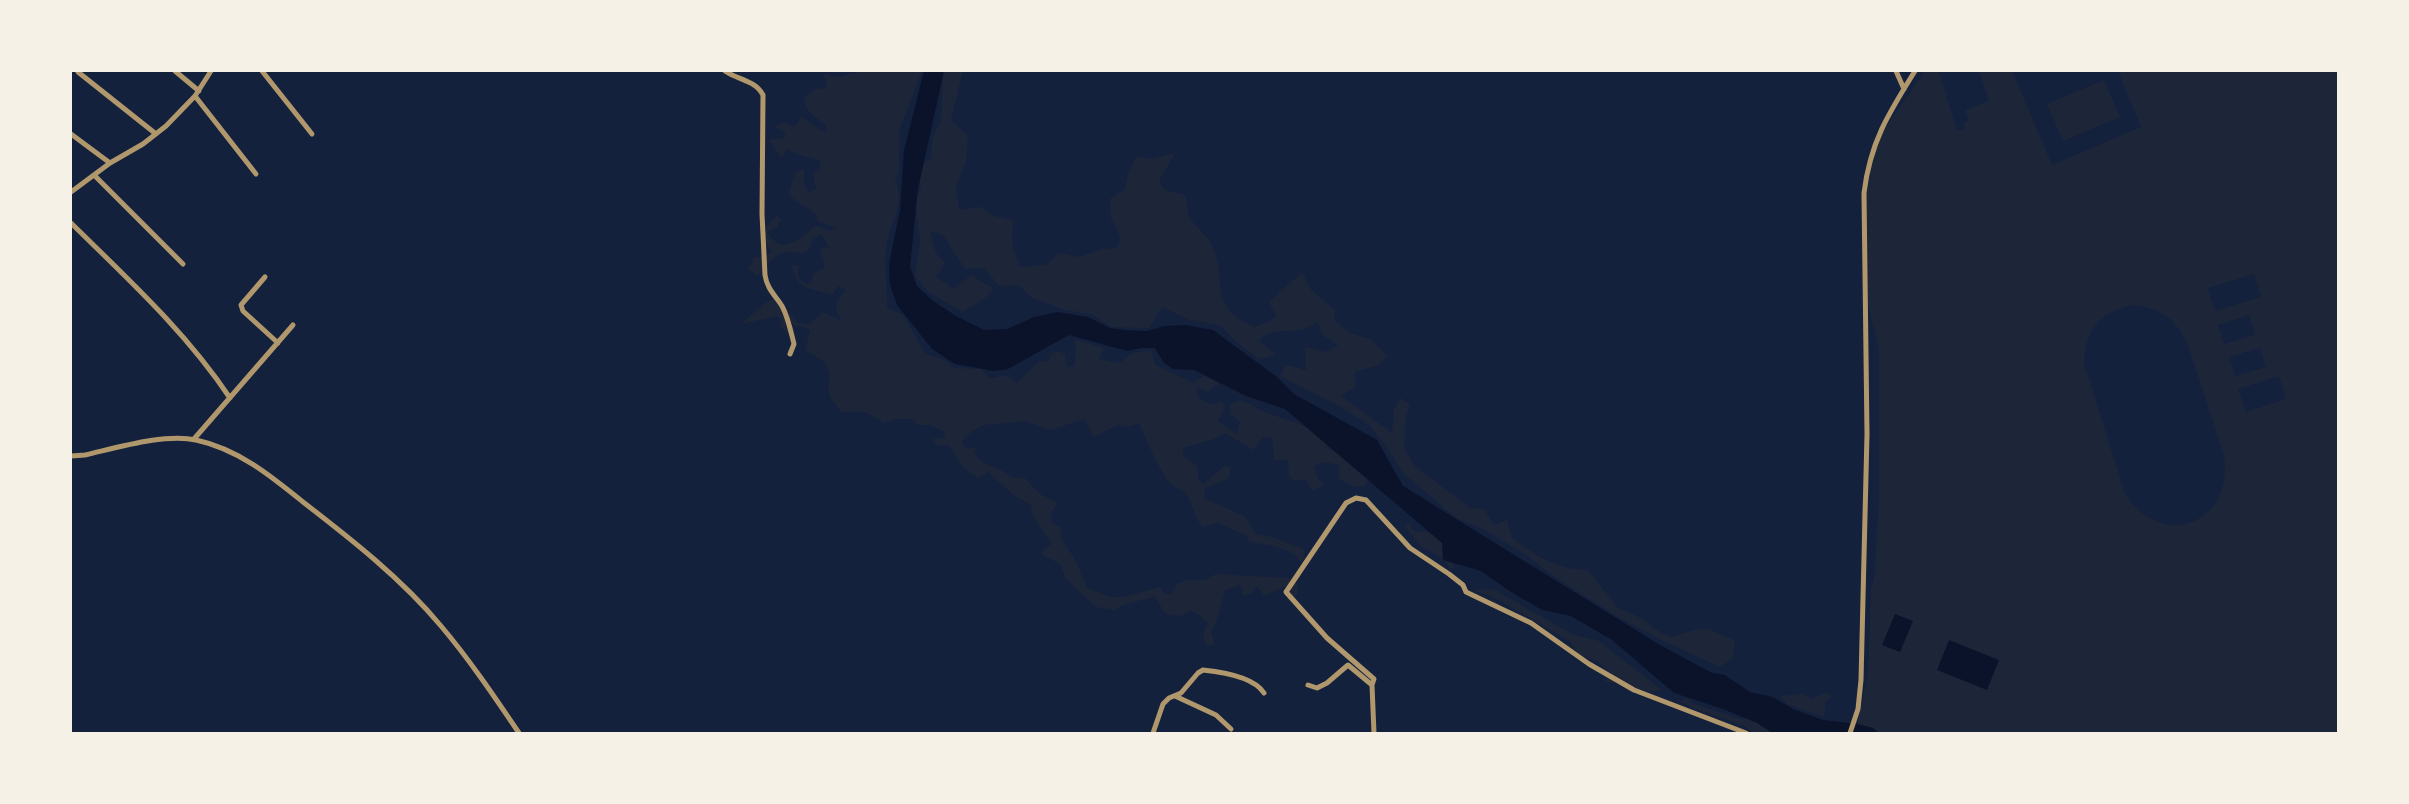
<!DOCTYPE html>
<html>
<head>
<meta charset="utf-8">
<style>
	body { margin:0 }
	#map { position:relative; width:2409px; height:804px; overflow:hidden; background:#14213d; font-family:"Exo 2",sans-serif }
	canvas { display:block }
	.frame { position:absolute; inset:0; border:72px solid #f6f1e7; pointer-events:none }
</style>
</head>
<body>
<div id="map">
<canvas width="2409" height="804"></canvas>
<div class="frame"></div>
</div>
<script>
const c = document.querySelector('canvas').getContext('2d');
c.lineJoin = 'round';
function paint(path, color) {
  c.fillStyle = color;
  c.fill(path, 'evenodd');
}
function stroke(path, color, width, dash) {
  c.strokeStyle = color;
  c.lineWidth = width;
  c.lineCap = dash ? 'butt' : 'round';
  c.setLineDash(dash || []);
  c.stroke(path);
}
paint(new Path2D(`
	M865,71H922L899,131V171L895,179C907,206 888,224 886,250C884,269 888,289 887,308L903,315L926,354L945,360L954,368L981,369L990,379L1005,375L1017,383L1038,362L1048,361L1051,354L1058,351L1065,354L1067,366L1074,367L1076,350L1075,339L1104,348L1099,359L1120,363L1132,353L1152,350L1155,364C1167,372 1180,375 1192,383L1204,376L1219,383L1208,392L1196,387L1199,399L1211,404L1223,402L1224,410L1218,421L1237,434L1240,422L1230,414V405L1239,400L1251,404L1259,410L1325,433L1328,449L1348,451L1368,470L1366,486L1355,487L1338,478L1339,465L1325,462L1314,466L1318,479L1325,484L1313,491L1305,479L1295,481L1289,476L1288,460H1274L1272,438L1263,437L1253,450L1225,433L1214,439L1183,448V456L1198,466V480L1204,484L1224,466L1231,467L1228,479L1205,488L1204,498L1246,517L1255,534L1272,537L1304,549L1303,564C1292,547 1269,545 1250,542L1245,535L1218,523L1203,527C1193,518 1194,503 1185,493C1181,489 1176,488 1172,485C1161,475 1145,437 1139,423L1127,427L1118,425L1093,437L1085,419L1050,430L1025,421L984,425L971,432L962,441L966,449L976,448L975,454C986,470 998,464 1012,478H1025L1040,494L1058,503L1051,512V522L1061,527L1062,540L1076,561L1087,588L1111,597H1123L1160,587L1164,593L1173,594L1176,584L1188,580H1204L1216,574L1288,578L1298,585L1297,595L1291,601V588L1287,586L1264,596L1257,586L1252,593L1243,596L1241,585L1225,590L1216,623L1211,632L1215,645H1206L1203,633L1208,623L1199,615L1190,610L1181,616L1165,614L1155,596C1141,602 1127,601 1115,610L1096,607L1066,579L1060,564L1041,554L1045,548L1052,544L1033,517L1031,505L1012,494L988,472L978,478L964,468L948,445L938,446L932,439L944,438L945,432L930,425H918L912,419H898L884,423L866,412H841L830,398L828,387L830,377L826,363L805,350L810,331L806,327L794,326L783,309L782,313L787,323L790,335L780,327L782,322L778,316L741,324L765,303L777,297L798,323L809,324L823,312L841,321C833,303 835,304 846,290L839,286L832,295C812,288 795,291 792,265L798,266V277L804,283H811L814,273L825,268L820,248L829,247L821,234L813,238L810,248L802,254C775,246 774,261 757,276L748,269L754,257L762,258L771,252L764,240L767,226L777,215L781,220L777,227L767,232C771,237 774,242 779,244C790,248 809,233 815,225L829,231L836,228L817,221L816,214C806,206 795,204 789,193L795,173L804,169V184L808,192L816,189L813,173L820,170V160L799,155L786,149L782,158L769,140L785,138V133L775,126L784,122L794,127L802,117L825,133L826,124C814,117 806,112 804,98L815,89L827,88L824,74L837,77Z
	M943,71H963L951,120L968,136L966,161L956,187L959,210L981,207L994,216L1013,220L1012,243L1020,267L1047,265L1058,253L1079,257L1103,249L1117,248L1121,238L1111,218L1110,199L1125,189L1129,170L1137,156L1151,159L1175,153L1159,181L1165,190L1185,195C1187,202 1187,212 1190,218C1196,228 1207,235 1212,245C1229,282 1205,306 1255,327L1270,321L1276,316L1269,302L1302,272L1311,290L1335,310L1334,320L1350,333L1372,340L1387,357L1378,365L1355,372V387L1341,396L1392,433L1394,409L1401,398L1410,405L1406,417L1404,449L1415,466L1470,508L1484,509L1494,525L1507,520L1512,538C1536,556 1558,570 1588,570L1617,607L1643,619L1654,629L1671,637C1682,634 1696,628 1708,629C1713,630 1727,638 1735,640L1733,658L1720,667L1657,638L1613,614L1549,573L1528,556L1483,529L1456,518L1403,473L1385,445L1369,425L1341,407L1280,376L1286,365L1306,370L1305,347L1327,352L1338,345L1323,335L1317,321C1313,324 1308,328 1303,329C1287,334 1271,326 1259,341L1276,355L1259,359L1237,343L1220,325L1190,320L1162,307L1149,328L1111,327L1093,315L1062,309L1032,298L1018,285L999,286L984,268L965,269L943,235L930,231L936,253L945,263L936,277L954,289L971,275L994,289L984,299L963,312L928,292L915,276L920,243L915,200L921,188L918,168L931,158L932,138L941,121Z
	M1925,71H1939L1957,131L1965,129L1964,123L1969,121L1965,110L1989,101L1979,71H2012L2052,165L2141,127L2118,71H2338V733H1879L1873,728L1857,724L1868,674L1871,588L1874,579L1879,503V349L1868,305L1865,199L1873,156L1880,135ZM2254,274L2261,297L2215,311L2208,288ZM2132,305C2161,308 2173,317 2187,342L2224,456C2234,524 2162,551 2125,494L2084,363C2086,329 2099,313 2132,305ZM2249,315L2255,335L2224,344L2218,325ZM2260,348L2266,367L2235,376L2229,357ZM2279,376L2286,399L2246,412L2238,389Z
	M2104,80L2120,117L2063,141L2047,104Z
	M1410,524L1413,531L1429,532L1444,538L1454,568L1451,569L1441,557L1421,547L1404,525Z
	M1493,589L1574,635L1599,641L1662,690L1649,692L1621,683L1605,682L1611,673L1597,661L1578,655L1571,642L1495,598L1473,590Z
	M1825,692L1832,697L1826,701L1824,717L1787,704L1780,696L1802,694L1813,699Z
	M1687,698L1691,703L1741,719L1756,718L1775,733H1754L1744,726L1693,708L1675,699L1681,701Z`), '#1d2539');
paint(new Path2D(`
	M924,71H944L918,189L910,267L917,286L933,301L956,316L984,330L1007,329L1034,317L1058,312L1088,317L1110,328L1126,330L1147,331L1165,326L1186,325L1213,330L1277,377L1294,394L1377,440L1403,486L1660,645L1712,673L1725,675L1750,692L1773,697L1793,709L1823,720L1857,724L1873,728L1879,733H1772L1757,723L1723,709L1674,693L1612,640L1571,616L1542,610L1508,590L1481,571L1443,560L1442,543L1285,409L1246,396L1194,370L1173,369L1164,363L1155,348H1142L1127,351L1069,335L1008,369L994,371L955,364L932,349L897,305L890,285L889,264L900,210L904,150Z
	M1895,614L1913,621L1900,652L1882,645Z
	M1949,640L1999,660L1987,690L1937,670Z`), '#0b132b');
stroke(new Path2D(`
	M175,71L199,91
	M262,71L312,134
	M725,71C738,80 755,80 763,95L762,214L765,275C767,289 775,295 782,306C788,317 791,332 794,344L790,354
	M1896,71L1904,89
	M78,72L156,134
	M195,96L256,174
	M71,134L110,163
	M94,175L183,264
	M71,192L110,163L143,144L166,126L195,96L211,71
	M71,223C127,278 186,332 230,398
	M265,277L241,305L243,311L278,343
	M194,439L293,325
	M71,456L85,455C116,448 165,433 196,440C238,449 271,476 303,502C351,539 402,579 441,626C469,659 494,696 519,733
	M1308,685L1317,688L1327,683L1348,665L1372,685L1374,733
	M1372,685L1374,679L1327,638L1286,592L1346,503L1356,498L1366,500L1410,548L1449,574L1463,585L1466,592L1531,623L1589,664L1634,690L1746,733
	M1175,696L1216,715L1231,729
	M1153,733L1163,704L1169,698L1181,693L1198,673L1203,670C1222,672 1254,677 1264,693
	M1850,733L1858,709L1861,680L1867,434L1864,193C1870,143 1888,114 1915,71`), '#b1986c', 5);
</script>
</body>
</html>
